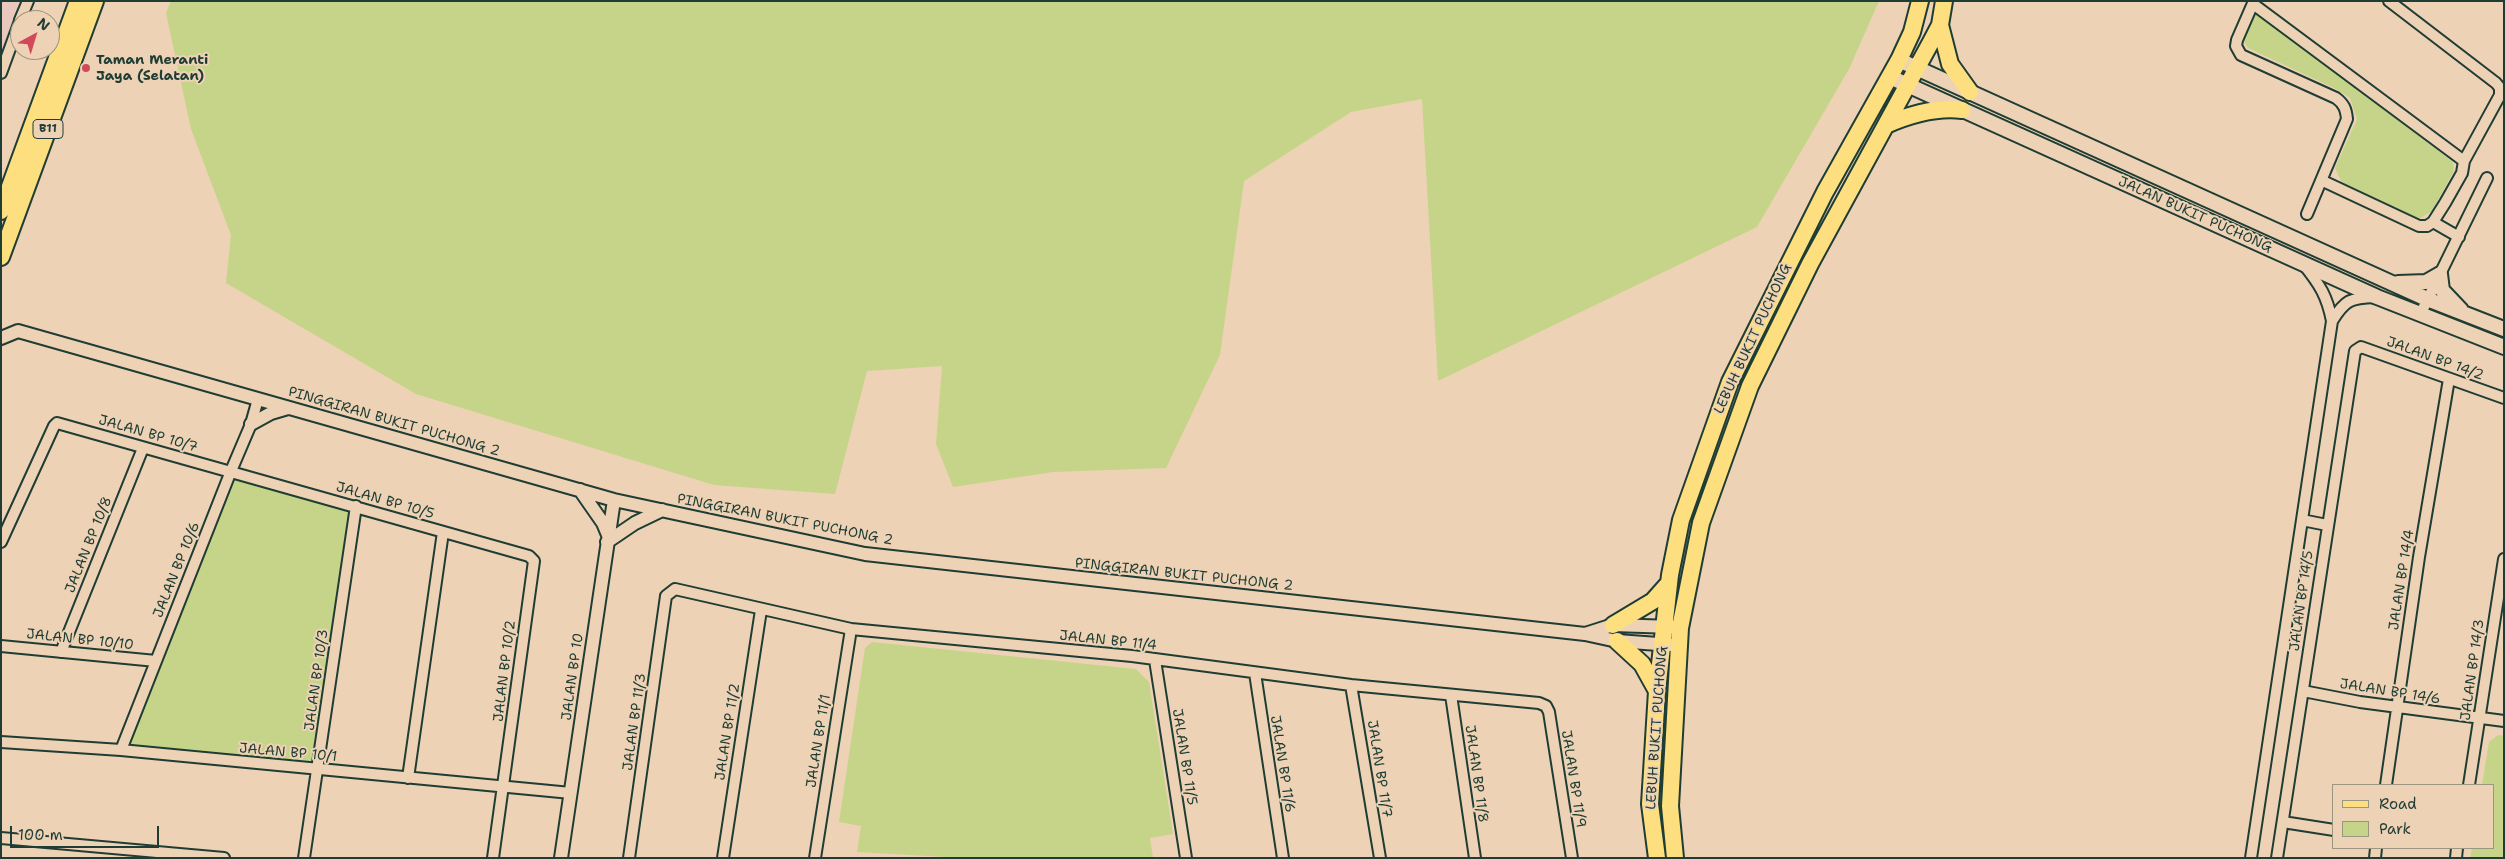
<!DOCTYPE html>
<html>
<head>
<meta charset="utf-8">
<style>
	body { margin:0 }
	#map { position:relative; width:2505px; height:859px; overflow:hidden; background:#eed2b5; font-family:"Shantell Sans",sans-serif }
	canvas { display:block }
	.frame { position:absolute; inset:0; border:2px solid #1f3d34; pointer-events:none }
	.legend { position:absolute; left:2332px; top:784px; width:162px; height:65px; box-sizing:border-box; background:#eed2b5; border:1px solid #9b9681; margin:0; padding:6px 9px; list-style:none; font-size:15px; color:#1f3d34 }
	.legend li { display:flex; align-items:center; gap:10px; height:25px }
	.legend b { width:25px; border:1px solid #9b9681 }
	.north { position:absolute; left:10px; top:10px; width:50px; height:50px; box-sizing:border-box; background:#eed2b5; border:1px solid #9b9681; border-radius:50%; rotate:39deg; font-size:14px; font-weight:700; line-height:20px; text-align:center; color:#1f3d34 }
	.north::after { content:''; display:block; margin:auto; width:18px; height:22px; background:#d1495b; clip-path:polygon(50% 0,100% 100%,50% 72%,0 100%) }
	.scale { position:absolute; left:10px; top:826px; width:149px; height:22px; box-sizing:border-box; border:2px solid #1f3d34; border-top:0; padding-left:6px; font-size:15px; line-height:18px; white-space:nowrap; color:#1f3d34; -webkit-text-stroke:4px #eed2b5; paint-order:stroke }
</style>
</head>
<body>
<div id="map">
<canvas width="2505" height="859"></canvas>
<div class="frame"></div>
<ul class="legend">
<li><b style="height:6px;background:#fedf80"></b>Road</li>
<li><b style="height:14px;background:#c5d488"></b>Park</li>
</ul>
<div class="north">N</div>
<div class="scale">100 m</div>
</div>
<script>
const c = document.querySelector('canvas').getContext('2d');
c.lineJoin = 'round';
function paint(path, color) {
  c.fillStyle = color;
  c.fill(path, 'evenodd');
}
function stroke(path, color, width, dash) {
  c.strokeStyle = color;
  c.lineWidth = width;
  c.lineCap = dash ? 'butt' : 'round';
  c.setLineDash(dash || []);
  c.stroke(path);
}
function label(font, color, halo, rows, align = 'center') {
  c.font = font + ' "Shantell Sans",sans-serif';
  c.lineWidth = 4;
  c.setLineDash([]);
  c.textBaseline = 'middle';
  c.strokeStyle = halo;
  c.fillStyle = color;
  for (const [text, x, y, turn = 0] of rows) {
    c.save();
    c.translate(x, y);
    c.rotate((+turn || 0) * Math.PI / 180);
    c.textAlign = isNaN(turn) ? turn : align;
    if (halo) c.strokeText(text, 0, 0);
    c.fillText(text, 0, 0);
    c.restore();
  }
}
paint(new Path2D(`
	M1,1H24L1,57Z`), '#e9c8be');
paint(new Path2D(`
	M171,1H1879L1849,69L1757,227L1438,381L1422,99L1351,112L1244,181L1220,355L1166,468L1053,472L953,487L936,444L942,366L867,371L835,494L714,485L416,394L226,283L231,235L191,129L166,13Z
	M2256,13L2453,162L2454,171L2432,211L2419,219L2342,183L2335,168L2357,119L2350,98L2336,89L2248,48L2242,39Z
	M231,471L356,506L318,770L121,750Z
	M872,642L1136,669L1149,682L1173,834L1150,838L1153,858H964L857,852L861,826L839,822L865,648Z
	M2498,735L2504,736V858H2470L2472,848H2494V785H2482L2489,742Z`), '#c5d488');
const minor = new Path2D(`
	M2254,1L2237,40L2236,46L2241,55L2336,98C2344,104 2346,109 2347,119L2307,214
	M2253,4L2464,161
	M20,20L28,1
	M1,73L20,21
	M2323,181L2419,226H2427L2433,222L2445,203L2462,173L2464,161L2500,95V88L2496,83L2389,1
	M2433,222L2459,237
	M2420,315L2487,178
	M2332,321C2345,300 2350,298 2375,297
	M2302,520L2327,525
	M1,542L54,426L57,423L529,556L534,561L493,858
	M1,646L156,661
	M61,652L143,448
	M1155,660L1186,858
	M1255,673L1283,858
	M1351,685L1380,858
	M2303,691L2360,702L2504,721
	M1451,695L1475,858
	M1,742L121,750L571,793
	M121,750L231,471L251,424L258,399
	M408,778L443,532
	M2386,785L2419,557L2449,379
	M2469,785L2504,559
	M2283,822L2334,830
	M1,838L224,858
	M304,858L356,506
	M629,858L666,596L675,589L851,629L1132,656L1351,685L1539,703L1546,706L1549,712L1572,858
	M723,858L761,610
	M815,858L851,629
	M2251,858L2332,321C2327,296 2320,285 2304,265
	M2277,858L2355,351L2361,347L2504,398
	M2375,858L2376,848
	M2456,858L2457,848`);
const tertiary = new Path2D(`
	M1,338L18,331L614,500L865,554L1585,634L1617,641L1672,645
	M251,424L271,413L288,408
	M580,490L603,523L608,535
	M607,542L635,523L662,510
	M1585,634L1613,625L1673,627
	M561,858L614,500`);
const secondary = new Path2D(`
	M1899,60L2427,299L2504,329
	M1890,77L2377,297L2504,347
	M2398,283L2426,282L2440,274L2442,290L2461,310`);
const primary = new Path2D(`
	M1940,25L1950,64L1970,92
	M1886,125C1911,114 1936,107 1962,110
	M1,211L78,1
	M1,257L95,1
	M1613,625L1653,601L1669,583
	M1617,641L1642,664L1657,691
	M1657,858L1650,804L1657,691L1670,575L1681,520L1730,382L1825,192L1899,60L1912,32L1920,1
	M1675,858L1670,806L1680,628L1701,523L1750,386L1810,264L1931,42L1940,25L1944,1`);
stroke(minor, '#1f3d34', 14);
stroke(tertiary, '#1f3d34', 16);
stroke(secondary, '#1f3d34', 18);
stroke(primary, '#1f3d34', 20);
stroke(minor, '#eed2b5', 10);
stroke(tertiary, '#eed2b5', 12);
stroke(secondary, '#eed2b5', 14);
stroke(primary, '#fedf80', 16);
for (const [x, y, r, color] of [
	[86,68,5,"#d1495b"]
]) {
  const dot = new Path2D();
  dot.arc(x, y, r, 0, 2 * Math.PI);
  c.fillStyle = color;
  c.fill(dot);
  stroke(dot, '#eed2b5', 2);
}
for (const [x, y, w] of [
	[48,129,30]
]) {
  const box = new Path2D();
  box.roundRect(x - w / 2, y - 9.5, w, 19, 4);
  c.fillStyle = '#eed2b5';
  c.fill(box);
  stroke(box, '#1f3d34', 1);
}
label('bold 12px', '#1f3d34', null, [
	["B11",48,129]
]);
label('bold 14px', '#1f3d34', '#eed2b5', [
	["Taman Meranti",96,60],
	["Jaya (Selatan)",96,76]
], 'left');
label('14px', '#1f3d34', '#eed2b5', [
	["JALAN BUKIT PUCHONG",2195,215,24],
	["LEBUH BUKIT PUCHONG",1753,339,-65],
	["JALAN BP 14/2",2435,359,20],
	["PINGGIRAN BUKIT PUCHONG 2",394,422,16],
	["JALAN BP 10/7",148,434,16],
	["JALAN BP 10/5",385,501,16],
	["PINGGIRAN BUKIT PUCHONG 2",785,520,11],
	["JALAN BP 10/8",89,545,-68],
	["JALAN BP 10/6",177,570,-68],
	["PINGGIRAN BUKIT PUCHONG 2",1184,575,6],
	["JALAN BP 14/4",2402,580,-81],
	["JALAN BP 14/5",2302,601,-82],
	["JALAN BP 10/10",80,640,6],
	["JALAN BP 11/4",1108,641,6],
	["JALAN BP 14/3",2473,670,-82],
	["JALAN BP 10/2",505,671,-83],
	["JALAN BP 10",573,677,-82],
	["JALAN BP 10/3",317,680,-82],
	["JALAN BP 14/6",2390,692,9],
	["JALAN BP 11/3",635,722,-82],
	["LEBUH BUKIT PUCHONG",1657,728,-86],
	["JALAN BP 11/2",728,732,-81],
	["JALAN BP 11/1",819,741,-81],
	["JALAN BP 10/1",288,753,5],
	["JALAN BP 11/5",1184,757,81],
	["JALAN BP 11/6",1282,764,81],
	["JALAN BP 11/7",1379,769,81],
	["JALAN BP 11/8",1476,774,82],
	["JALAN BP 11/9",1573,779,81]
]);
</script>
</body>
</html>
